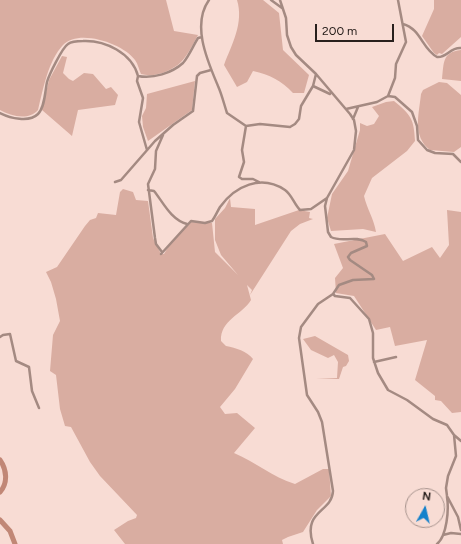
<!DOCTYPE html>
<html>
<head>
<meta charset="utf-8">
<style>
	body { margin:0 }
	#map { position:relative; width:461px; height:544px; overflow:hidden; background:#f8dcd4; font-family:Figtree,sans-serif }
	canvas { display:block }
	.north { position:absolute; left:405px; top:488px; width:40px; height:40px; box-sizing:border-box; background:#f8dcd4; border:1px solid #a5918b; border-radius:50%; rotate:8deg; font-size:11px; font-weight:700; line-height:16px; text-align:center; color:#29201d }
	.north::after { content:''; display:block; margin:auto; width:14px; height:18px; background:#1481cb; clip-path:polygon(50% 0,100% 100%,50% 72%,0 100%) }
	.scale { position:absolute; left:315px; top:24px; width:79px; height:18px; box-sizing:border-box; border:2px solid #29201d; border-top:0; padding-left:5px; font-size:12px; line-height:14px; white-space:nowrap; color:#29201d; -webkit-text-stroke:3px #f8dcd4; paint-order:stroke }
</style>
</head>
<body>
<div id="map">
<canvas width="461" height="544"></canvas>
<div class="north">N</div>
<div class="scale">200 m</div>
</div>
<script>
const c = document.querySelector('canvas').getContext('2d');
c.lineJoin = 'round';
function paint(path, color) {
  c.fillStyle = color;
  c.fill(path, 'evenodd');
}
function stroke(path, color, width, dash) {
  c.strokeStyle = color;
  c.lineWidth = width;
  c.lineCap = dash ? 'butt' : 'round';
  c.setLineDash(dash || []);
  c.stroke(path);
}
paint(new Path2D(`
	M0,0H166L174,31L198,35C193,44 188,55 181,62C172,71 154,78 141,74C139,70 138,64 135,60C124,44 79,28 63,45C48,61 43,90 38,110C28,121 11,116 0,110Z
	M237,0H263L279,13L283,50L309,75L304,93H293C281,80 270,75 253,71L247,82L237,87L224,65C232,44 244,23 237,0Z
	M434,0H461V37L442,54L439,53L437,55L434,53L422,36L434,9Z
	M461,50V81L442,79C444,63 442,52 461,50Z
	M62,56L67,57L63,73L69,79L73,81L84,73L93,74L106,89L111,87L118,95L115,105L78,110L72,136L42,110L49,80Z
	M195,81L192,110L148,141L143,127L142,116L146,108L147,94Z
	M439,82L447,83L461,95V147L454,152L430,150C412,136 419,114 421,94L423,90Z
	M394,101C411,115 414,119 415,141L407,151L372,178L364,196C367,209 374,219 376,232L363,229L331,231L327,218L332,194L348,171L360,130V123L367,126L374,124L379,116L372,107L386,102Z
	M123,189L133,192L136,200L148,201L153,238L161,254H164L170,244L191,222L212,223L215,252L238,275L221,255L215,240V219L225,208L230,198L231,207L255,209V225L299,210L310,212L309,218L313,219L300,224L291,231L250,295L252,290L247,285L251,300C242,315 220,320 221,341L226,346C236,348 247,351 253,359L235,389L220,407L225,414L237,413L255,428L234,453C256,462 272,477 295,484L323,469H329L331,496L317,510L303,532L288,537L282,540L283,544H125L114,530L128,521L136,518L137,515L100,476L90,462L71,427L65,426L60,409L56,375L50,371L53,335L60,321L56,299L51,282L46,272L57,267L85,226L90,220L96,218L98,213L116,215L120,192Z
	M447,210L461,212V412L452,413L441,401L435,400V396L415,380L427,340L395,346L390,327L376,330L354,296L336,293L335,278L343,268L334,244L385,234L403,261L432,247L440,258L449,245Z
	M315,336L348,355L349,361L346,366L343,367L339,379H316L337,378L338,362L334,355L328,358L311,350L303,339Z`), '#d9ada1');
stroke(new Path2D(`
	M0,460C7,470 8,483 0,492
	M0,520L10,531L15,544`), '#c18776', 5);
stroke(new Path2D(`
	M209,0C191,25 208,62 218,86C222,95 224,104 227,113L246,126L260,124L290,127L295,124L299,119L301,106L313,86L330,94
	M271,0L282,8
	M280,0L286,18L287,35L291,47L296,55L316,74L350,114L354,120L356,131L354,150L327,198L325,206L328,232L331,237C342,243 355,235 366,242L367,246L351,253L348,257L350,260L372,275L374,279L353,280L339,285L333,294L318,304L301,327L299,338L307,395L318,412L322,422L333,491C332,513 302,510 313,544
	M403,24C421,29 422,49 437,57C447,58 450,47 461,48
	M138,76L137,81L143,98L139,122L147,150
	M313,86L316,74
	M388,96L395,97L412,112L417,126L418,140L427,150L435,153L453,154L461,162
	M346,109L377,102L388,96L395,78L396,64L406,42L398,0
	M0,113C10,118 29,123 38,114C45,107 45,91 47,82C49,75 62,48 68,44C72,41 79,41 83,41C105,40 132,53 138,76C153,79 172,73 183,63C189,56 193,46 198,38L202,37
	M353,119L358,107
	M246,126L242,150L244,162L239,177L242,179H253L259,182
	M115,182L121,180L155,141L173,125L193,111L197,76L200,73L211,70
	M148,190L154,191C163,202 171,220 187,224
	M162,252L156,244L155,238L148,184L155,169L156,151L163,135
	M161,254L191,221L205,223L212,221C215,217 217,212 220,207C235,186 261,174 285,190C292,195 294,204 300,210L311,209L327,198
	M333,294L335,296L350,298L369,319L373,333V358L378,373L388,390L407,400L433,419L447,425L454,435L456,456L448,476L446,488L447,496L458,517L461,530
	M0,337L3,335L10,334L16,361L29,367L32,391L39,408
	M374,362L396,357
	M454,435L461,441
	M443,535L451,533L461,534
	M437,544C447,536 449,509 447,497`), '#a48a82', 2.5);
</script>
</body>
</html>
